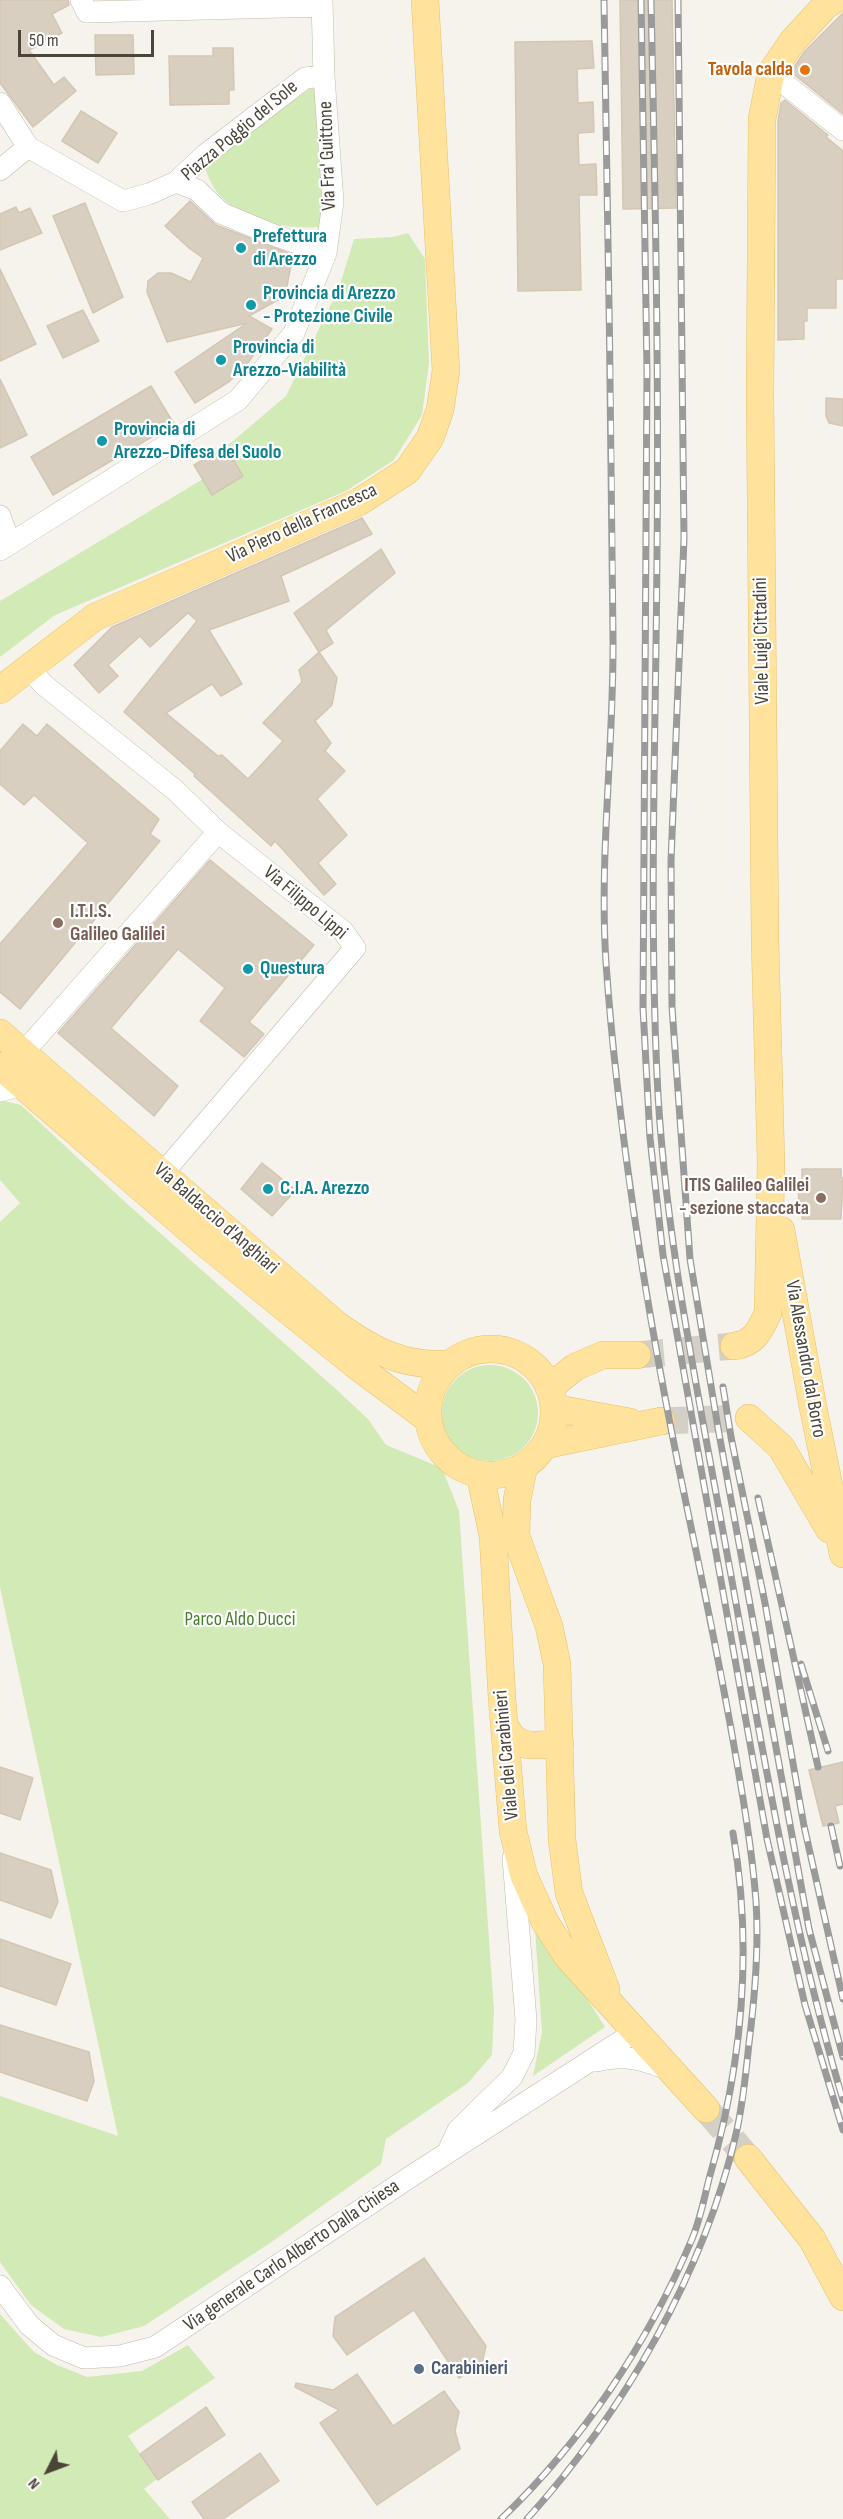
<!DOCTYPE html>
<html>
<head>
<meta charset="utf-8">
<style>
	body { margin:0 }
	#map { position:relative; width:843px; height:2519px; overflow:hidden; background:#f6f3ec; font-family:"Sofia Sans Condensed",sans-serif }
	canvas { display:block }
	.north { position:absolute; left:18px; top:2441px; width:60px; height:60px; -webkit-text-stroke:4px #fff; paint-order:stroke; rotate:228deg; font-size:16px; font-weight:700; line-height:24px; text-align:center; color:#4b4439 }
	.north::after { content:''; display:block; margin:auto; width:21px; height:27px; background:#4b4439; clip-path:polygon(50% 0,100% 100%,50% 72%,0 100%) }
	.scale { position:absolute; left:18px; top:30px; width:136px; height:27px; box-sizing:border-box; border:3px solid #4b4439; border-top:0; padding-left:8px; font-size:18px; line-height:21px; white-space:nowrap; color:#4b4439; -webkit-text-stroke:4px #fff; paint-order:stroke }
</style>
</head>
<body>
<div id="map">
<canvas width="843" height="2519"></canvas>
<div class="north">N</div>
<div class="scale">50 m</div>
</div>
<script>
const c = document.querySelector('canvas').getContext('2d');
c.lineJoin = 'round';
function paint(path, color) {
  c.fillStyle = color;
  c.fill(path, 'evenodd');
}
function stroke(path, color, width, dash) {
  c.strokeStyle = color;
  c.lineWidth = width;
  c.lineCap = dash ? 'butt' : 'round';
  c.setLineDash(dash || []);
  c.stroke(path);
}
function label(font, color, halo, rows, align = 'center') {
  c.font = font + ' "Sofia Sans Condensed",sans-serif';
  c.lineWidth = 4.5;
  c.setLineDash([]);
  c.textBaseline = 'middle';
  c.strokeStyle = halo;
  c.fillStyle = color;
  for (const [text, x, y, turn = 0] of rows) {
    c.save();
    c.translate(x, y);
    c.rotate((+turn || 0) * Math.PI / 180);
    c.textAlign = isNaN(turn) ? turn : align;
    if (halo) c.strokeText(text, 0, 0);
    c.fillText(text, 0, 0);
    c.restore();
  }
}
paint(new Path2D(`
	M315,85L323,185L320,227C277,230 220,218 206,170L217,156Z
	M408,233L425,259L429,363L422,415L394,460L346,491L55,615L0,657V601L203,479L212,494L243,476L226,447L286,396L339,288L354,239L393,237Z
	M0,1100L21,1105L124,1201L338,1391L368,1419L386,1445L437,1466L444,1473L459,1511L494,2011L492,2055L468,2083L386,2139L381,2164L273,2241L144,2326L101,2337L64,2329L31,2305L0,2262V2096L118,2136L0,1587V1222L20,1203L0,1180Z
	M442 1413a48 48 0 1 1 96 0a48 48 0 1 1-96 0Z
	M534,1914L605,2027L533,2076L542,2032Z
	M0,2314L34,2352L57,2365L87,2377L142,2371L188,2345L215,2378L128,2436L157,2479L144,2489L170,2519H0Z`), '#d2eab5');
const building = new Path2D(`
	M0,0H68L69,5L52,14L62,33L29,50L54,85L64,77L76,91L33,127L0,83Z
	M620,0H672L676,208L623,209Z
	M843,13V114L791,72L804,52Z
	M95,35H133L134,74L96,75Z
	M592,41L594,68L577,69L578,103L593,102L594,132L578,133L579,165L596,164L597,195H579L581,290L518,291L515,42Z
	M213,48H233L234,90H229V104L170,105L169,56H213Z
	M785,100L828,135L826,137L843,151V279H836V308H807V321H804V339L778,340V121L781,103Z
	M81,111L117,133L98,163L62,141Z
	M190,201L216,225L293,255L285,296L249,316L272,329L247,364L230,381L195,403L175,372L247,323L167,342L147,292L148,281L158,273H171L191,282L203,258L189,248L165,226Z
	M85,203L123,297L93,313L53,216Z
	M16,207L19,213L30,208L42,233L0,250V214Z
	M0,269L36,344L0,361Z
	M83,310L99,341L63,358L47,326Z
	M0,379L27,435L0,448Z
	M151,386L174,424L53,495L31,457Z
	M826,398L843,399V426L829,423L826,416Z
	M226,447L243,476L212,495L194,465Z
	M362,518L372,534L281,576L289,601L209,630L242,684L221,696L212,684L166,713L218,756L222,755L248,779L283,741L263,723L302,682L299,670L319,652L337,678L332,705L315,721L331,743L325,751L345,771L317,799L347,835L318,863L336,884L324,895L275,841L271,846L194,776L195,774L124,712L197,621L188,613L150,647L140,636L108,665L118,676L99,693L74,665L112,627Z
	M381,549L395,573L326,630L333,643L319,652L294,613Z
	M23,724L37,736L47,724L159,819L150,834L160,841L20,1009L0,992V944L88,843L34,795L24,805L0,784V751Z
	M210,860L314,945L249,1022L264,1034L244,1057L200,1021L225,988L178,949L111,1028L178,1086L154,1116L58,1033Z
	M262,1163L296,1190L272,1216L241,1189Z
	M802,1169H841V1178H843L841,1219H802V1209H799L798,1181H802Z
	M843,1762V1804L835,1806L839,1823L823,1826L809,1770Z
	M0,1767L33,1778L20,1820L0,1813Z
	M0,1853L51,1870L58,1902L51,1918L0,1900Z
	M0,1939L71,1964L56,2005L0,1986Z
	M0,2025L89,2052L94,2081L87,2101L0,2072Z
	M424,2258L486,2346L482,2363L459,2378L414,2310L347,2355L333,2336L335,2317Z
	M357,2374L393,2426L444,2391L459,2412L455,2431L460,2449L377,2505L320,2423L339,2410L295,2387L296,2383L333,2390Z
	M206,2407L225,2435L158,2480L140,2454Z
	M260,2453L279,2481L223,2519H204L192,2502Z`);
paint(building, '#d8cfc1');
stroke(building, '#d3c7b4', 1.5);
stroke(new Path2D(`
	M637,1355L734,1346
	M661,1421L749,1418
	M706,2109L748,2158`), '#d4d0c8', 27, [27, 14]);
const minor = new Path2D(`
	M81,0L87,12L322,6
	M771,73L843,130
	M324,76L305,78L206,154L176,182L197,190L221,213L271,234L326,253
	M0,103L28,147L123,201L149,194L176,182
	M0,170L28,147
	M0,516L10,544
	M0,550L238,400L294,333L326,253L333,202L324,76L322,0
	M28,667L44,685L175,790L218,832L343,931L355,948L163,1173
	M23,1053L218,832
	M0,1091L22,1085
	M596,2061C625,2054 640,2059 668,2069
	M450,2147L458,2130L512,2077L524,2053L526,2020L513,1858
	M0,2286L29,2325L53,2345L84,2358L120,2356L155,2347L410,2177L635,2032`);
const major = new Path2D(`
	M0,690L95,617L359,502L407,471L430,438L440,410L446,371L425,0
	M0,1033L337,1325C374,1351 403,1367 450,1364
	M0,1066L206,1244L354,1364L428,1419
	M781,1230L813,1407L843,1554
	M734,1346C754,1344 760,1330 768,1313L771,1163L765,940L760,393L762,119L771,73L792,42L825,6L834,0
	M428 1412a63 63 0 1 1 126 0a63 63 0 1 1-126 0Z
	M549,1388L575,1367L603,1355H637
	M554,1408L630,1422
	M749,1418L781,1447L829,1529
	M545,1445L661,1421
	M524,1466L517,1500L516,1536L549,1626L557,1664L562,1840L569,1893L606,1989
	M480,1475L493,1536L502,1698L513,1831L524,1876L545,1922L567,1956L706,2109
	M504,1723C515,1752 534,1744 560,1744
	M748,2158L812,2239L843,2297`);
stroke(minor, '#c2bbae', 22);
stroke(major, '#e6c16a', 28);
stroke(minor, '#fff', 21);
stroke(major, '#ffe39c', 27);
const rail = new Path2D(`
	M641,0L647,371L643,1008L650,1138L663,1255L767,1839L805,2005L843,2130
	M651,0C655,184 659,369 657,553C656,727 649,901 657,1075C664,1234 698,1391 726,1548C760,1733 789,1919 843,2100
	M678,0L684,538L671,861L672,1007L690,1259L718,1428L809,1929L843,2057
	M723,1387L731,1437L765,1603L804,1826L843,1999
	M758,1498L818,1767
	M801,1664L828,1751
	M831,1826L840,1866
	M501,2519C583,2441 648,2343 692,2239C700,2220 704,2199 709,2179C742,2066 753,1948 733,1833
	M527,2519C623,2413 704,2273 736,2134C743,2104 746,2073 749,2043C755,1996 759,1948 756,1901C752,1849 743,1797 734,1746C720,1665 703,1584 686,1503C649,1325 619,1145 606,963C599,855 614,746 613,638C612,425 607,213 604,0`);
stroke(rail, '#9a9a9a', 7);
stroke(rail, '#fff', 4.5, [14]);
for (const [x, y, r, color] of [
	[805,70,6,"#e8710a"],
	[241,248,6,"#0f9aa8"],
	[251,305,6,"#0f9aa8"],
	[221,360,6,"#0f9aa8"],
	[102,441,6,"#0f9aa8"],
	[58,923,6,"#8d6e63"],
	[248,969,6,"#0f9aa8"],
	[268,1189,6,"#0f9aa8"],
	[821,1198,6,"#8d6e63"],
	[419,2369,6,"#5c6f8a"]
]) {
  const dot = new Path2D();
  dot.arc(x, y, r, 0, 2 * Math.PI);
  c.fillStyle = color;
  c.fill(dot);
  stroke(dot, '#fff', 2);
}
label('bold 20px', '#c56008', '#fff', [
	["Tavola calda",793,70]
], 'right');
label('20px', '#4b4439', '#fff', [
	["Piazza Poggio del Sole",240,131,-40],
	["Via Fra' Guittone",328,156,-92],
	["Via Piero della Francesca",302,524,-25],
	["Viale Luigi Cittadini",762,641,-91],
	["Via Filippo Lippi",305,903,40],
	["Via Baldaccio d'Anghiari",216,1219,41],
	["Via Alessandro dal Borro",805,1359,80],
	["Viale dei Carabinieri",507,1755,-95],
	["Via generale Carlo Alberto Dalla Chiesa",292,2256,-34]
]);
label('bold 20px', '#0d838f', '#fff', [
	["Prefettura",253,237],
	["di Arezzo",253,260],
	["Provincia di Arezzo",263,294],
	["- Protezione Civile",263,317],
	["Provincia di",233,348],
	["Arezzo-Viabilità",233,371],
	["Provincia di",114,430],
	["Arezzo-Difesa del Suolo",114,453],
	["Questura",260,969],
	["C.I.A. Arezzo",280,1189]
], 'left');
label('bold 20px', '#785e54', '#fff', [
	["I.T.I.S.",70,912],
	["Galileo Galilei",70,935],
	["ITIS Galileo Galilei",809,1186,"right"],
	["- sezione staccata",809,1209,"right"]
], 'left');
label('20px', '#4a7f2a', '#fff', [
	["Parco Aldo Ducci",240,1620]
]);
label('bold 20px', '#4e5e75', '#fff', [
	["Carabinieri",431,2369]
], 'left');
</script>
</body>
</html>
